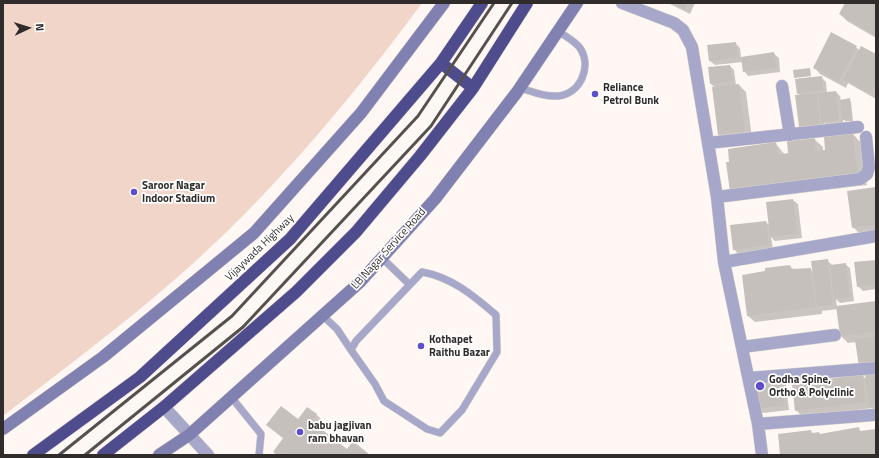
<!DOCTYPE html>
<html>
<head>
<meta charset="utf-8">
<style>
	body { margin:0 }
	#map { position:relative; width:879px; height:458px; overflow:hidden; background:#fef7f3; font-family:"Titillium Web",sans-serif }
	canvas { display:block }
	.frame { position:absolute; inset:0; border:4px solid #2f2c2b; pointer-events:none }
	.north { position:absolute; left:8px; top:8px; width:40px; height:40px; -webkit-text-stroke:3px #fff; paint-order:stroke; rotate:86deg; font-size:11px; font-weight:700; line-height:16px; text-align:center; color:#2f2c2b }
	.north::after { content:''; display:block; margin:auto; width:14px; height:18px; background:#2f2c2b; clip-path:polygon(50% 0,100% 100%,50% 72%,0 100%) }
</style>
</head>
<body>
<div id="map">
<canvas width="879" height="458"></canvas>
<div class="frame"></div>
<div class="north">N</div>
</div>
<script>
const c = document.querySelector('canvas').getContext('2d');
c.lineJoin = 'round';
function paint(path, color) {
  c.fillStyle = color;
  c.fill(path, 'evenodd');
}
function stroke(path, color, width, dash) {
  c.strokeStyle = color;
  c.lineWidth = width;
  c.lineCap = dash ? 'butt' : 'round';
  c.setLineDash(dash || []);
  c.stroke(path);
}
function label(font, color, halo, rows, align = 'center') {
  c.font = font + ' "Titillium Web",sans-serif';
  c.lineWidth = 3.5;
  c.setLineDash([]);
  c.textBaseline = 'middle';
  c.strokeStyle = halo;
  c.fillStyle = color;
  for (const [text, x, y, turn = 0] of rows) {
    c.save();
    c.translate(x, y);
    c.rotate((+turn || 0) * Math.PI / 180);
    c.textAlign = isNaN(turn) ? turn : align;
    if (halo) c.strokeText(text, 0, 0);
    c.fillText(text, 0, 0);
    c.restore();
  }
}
paint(new Path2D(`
	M3,3H422C343,110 255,214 152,299C104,339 53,377 3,416Z`), '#f1d5c9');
paint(new Path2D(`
	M668,3H695L690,14Z
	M846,3H876V38L847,21L840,14Z
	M831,33L860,50L876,55V99L848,83L846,88L820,74L814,67Z
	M735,43L740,48L741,58L774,54L779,58L780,72L748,76L744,71L743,62L715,65L710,61Z
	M730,66L734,70L736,85H739L746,92L752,138L726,141L719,134L715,88L711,84Z
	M812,77H821L826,82L827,93L836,92L840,96L841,101L849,100L851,102L853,121H845L843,119V125L827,126L824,123V129L804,131L800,127L801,96L798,93L797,79Z
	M853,134L861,143L867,185L740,200L731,192L730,162L776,144L785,155L814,139L823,147V151Z
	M876,188V232L860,234L853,227Z
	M793,200L798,204L802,238L775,241L771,237L773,249L738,254L734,249L766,222L770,226Z
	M827,260L832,265L845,264L850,268L854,301L840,303L836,299L837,307L876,302V369L857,342L848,343L841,336L838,309L822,311V314L755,322L748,316L790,266L794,270L810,269L813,272Z
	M876,261V289L863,291L858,286Z
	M876,374V412L872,408L803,417L796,410L862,375L866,379Z
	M781,379L786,384L789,410L763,413L758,409Z
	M316,414L325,423L320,429L347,450L369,455H277L284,439L267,425L298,421Z`), '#0003');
paint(new Path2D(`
	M671,3H688L685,10Z
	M845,3H876L875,36L839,14Z
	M831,32L857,46L839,82L813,68Z
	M736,42L738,58L709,61L707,45Z
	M861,46L876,54V83L871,94L843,80Z
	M774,52L777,68L743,72L741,57Z
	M730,65L733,81L710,84L708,67Z
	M810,68L811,76L794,78L793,70Z
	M822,76L823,90L797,94L795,79Z
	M739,84L745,131L718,135L712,87Z
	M836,91L839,120L821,122L818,93Z
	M817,93L820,124L799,127L795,95Z
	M850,98L852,119L842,120L840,100Z
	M853,133L858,176L730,192L726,162H729L728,149L776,142L778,155L788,153L787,141L815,138L816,151L825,150L824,137Z
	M876,187V225L852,228L847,191Z
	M793,199L798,234L770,237L766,202Z
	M766,221L769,245L733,250L730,225Z
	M828,259L833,305L817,307L811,261Z
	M876,260V284L857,287L854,262Z
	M846,263L850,297L834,299L830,265Z
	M790,265L791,269L811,268L816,307L747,316L742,275L765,271V268Z
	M876,301V332L840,336L836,306Z
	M876,336V363L859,367L855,340Z
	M876,373V405L869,406L865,375Z
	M863,374L866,402L795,411L792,384Z
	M782,378L785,406L757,409L754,381Z
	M281,406L298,419L307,407L317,414L311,421L347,449L353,441L370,455H289L285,452L283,455H277L273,452L283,438L266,425Z
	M859,427L860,431L876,429V455H780L778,434L811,430L812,433L819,432L820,434Z`), '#c6c0bd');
const lane = new Path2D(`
	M520,88C533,92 545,97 559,96C581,93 592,66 580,48C575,41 565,36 558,31
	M382,258L409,284
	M323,316L337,329L351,350L356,341L422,272C451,277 473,295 496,315L497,352L462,410L440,433L427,429L384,401L375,384L351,350
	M232,398L261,434L259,455`);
const street = new Path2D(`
	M622,3L674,23L683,30L692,47L717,197L724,262L758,424L762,455
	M782,86L790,135
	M708,143L858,127
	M717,197L860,179L867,174L869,167L866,137
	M724,262L876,236
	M742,347L835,335
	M749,378L876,368
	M164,407L208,455
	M758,424L873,415`);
const secondary = new Path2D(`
	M3,429L103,357L254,233L361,113L444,3
	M159,455L189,435L360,282L435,199L517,92L577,3`);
const highway = new Path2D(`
	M441,63L473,88
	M33,455L140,377L290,239L441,63L482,3
	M103,455L164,407L296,292L356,232L420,156L473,88L527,3`);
stroke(lane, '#d9d2cf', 8);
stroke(street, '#d9d2cf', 13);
stroke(secondary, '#d9d2cf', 13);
stroke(highway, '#d9d2cf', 13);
stroke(lane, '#a7a8c9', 7);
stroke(street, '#a7a8c9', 12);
stroke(secondary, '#8081b1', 12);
stroke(highway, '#4f4c8e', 12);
stroke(new Path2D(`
	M59,455L232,316L418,116L494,3
	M85,455L243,327L431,126L512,3`), '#55514f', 3);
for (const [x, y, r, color] of [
	[595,94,4,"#5e4fc8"],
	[134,192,4,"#5e4fc8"],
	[421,346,4,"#5e4fc8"],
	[760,386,5,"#5e4fc8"],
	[300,432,4,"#5e4fc8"]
]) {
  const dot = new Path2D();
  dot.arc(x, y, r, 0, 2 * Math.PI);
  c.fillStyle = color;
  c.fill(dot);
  stroke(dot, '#fff', 1.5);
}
label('bold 11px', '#2f2c2b', '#fff', [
	["Reliance",603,88],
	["Petrol Bunk",603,101],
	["Saroor Nagar",142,186],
	["Indoor Stadium",142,199],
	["Kothapet",429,340],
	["Raithu Bazar",429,353],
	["Godha Spine,",769,380],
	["Ortho & Polyclinic",769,393],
	["babu jagjivan",308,426],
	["ram bhavan",308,439]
], 'left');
label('11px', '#2f2c2b', '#fff', [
	["Vijaywada Highway",260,248,-44],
	["LB Nagar Service Road",389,249,-48]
]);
</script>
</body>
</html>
